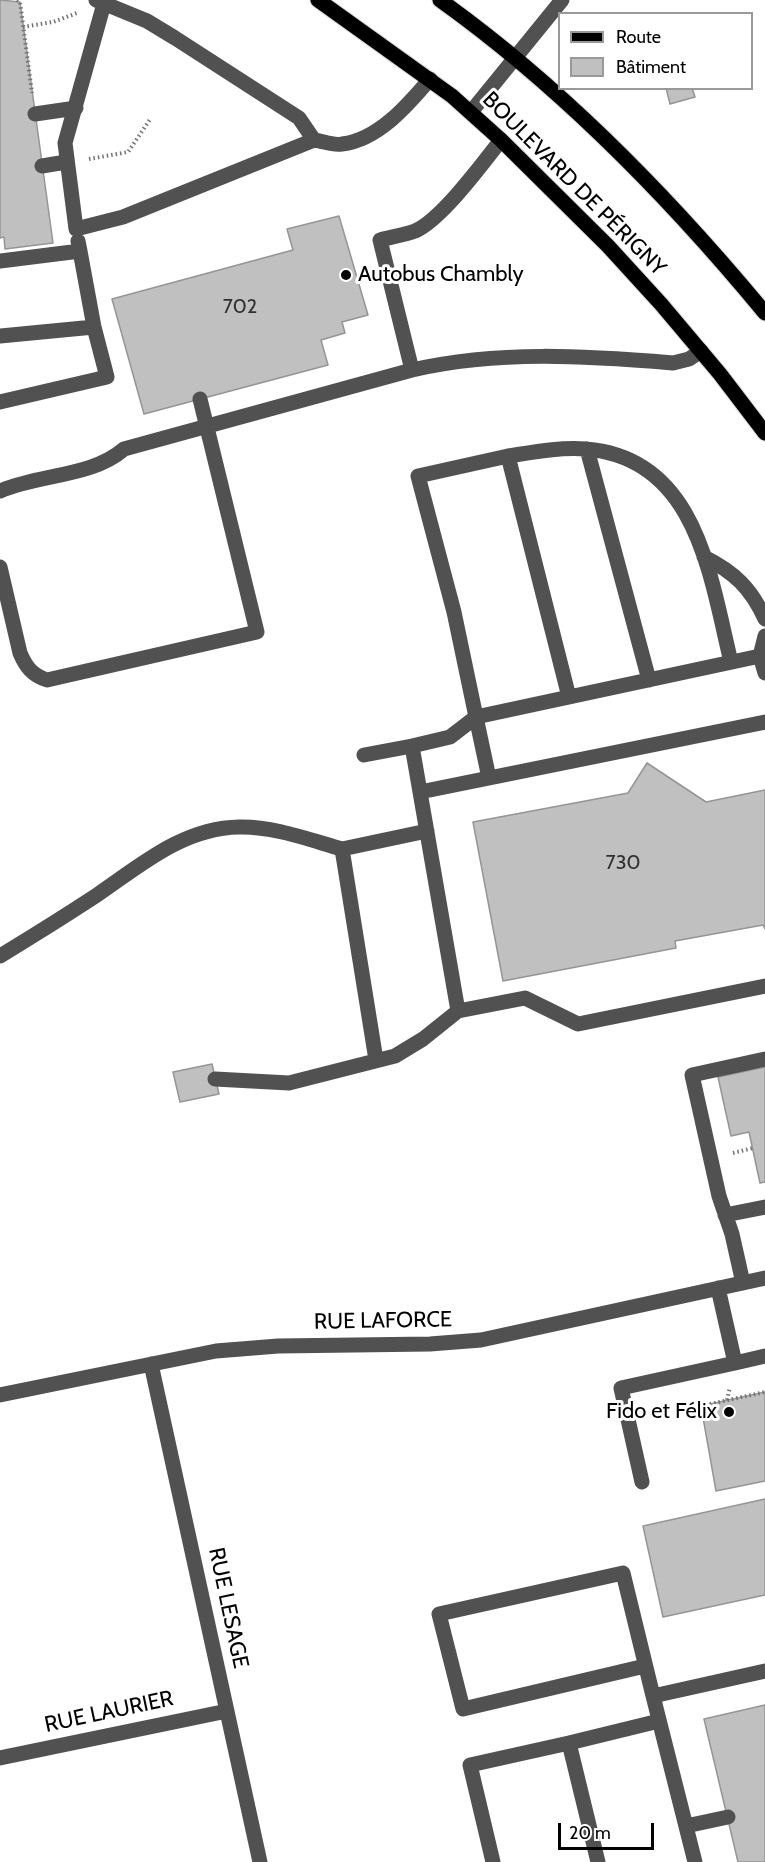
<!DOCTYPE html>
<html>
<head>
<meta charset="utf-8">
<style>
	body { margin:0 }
	#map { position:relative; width:765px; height:1862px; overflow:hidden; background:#fff; font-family:Cabin,sans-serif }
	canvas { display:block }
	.legend { position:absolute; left:558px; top:12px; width:195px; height:78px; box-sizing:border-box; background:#fff; border:2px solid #999; margin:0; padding:8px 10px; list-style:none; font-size:18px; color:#000 }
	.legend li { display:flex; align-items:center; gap:12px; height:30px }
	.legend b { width:30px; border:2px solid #999 }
	.scale { position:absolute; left:558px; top:1823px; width:96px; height:27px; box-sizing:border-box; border:3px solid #000; border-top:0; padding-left:8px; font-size:18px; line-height:21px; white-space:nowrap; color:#000; -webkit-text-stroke:4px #fff; paint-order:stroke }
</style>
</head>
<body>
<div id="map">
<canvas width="765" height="1862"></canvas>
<ul class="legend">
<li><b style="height:8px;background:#000"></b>Route</li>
<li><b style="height:16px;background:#c0c0c0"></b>Bâtiment</li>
</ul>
<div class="scale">20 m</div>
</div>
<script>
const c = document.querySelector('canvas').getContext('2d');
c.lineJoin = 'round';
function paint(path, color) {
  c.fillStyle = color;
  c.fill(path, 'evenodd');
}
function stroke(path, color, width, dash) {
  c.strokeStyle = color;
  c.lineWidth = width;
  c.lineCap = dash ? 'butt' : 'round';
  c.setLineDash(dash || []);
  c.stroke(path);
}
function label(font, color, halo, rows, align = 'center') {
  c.font = font + ' Cabin,sans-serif';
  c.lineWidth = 6;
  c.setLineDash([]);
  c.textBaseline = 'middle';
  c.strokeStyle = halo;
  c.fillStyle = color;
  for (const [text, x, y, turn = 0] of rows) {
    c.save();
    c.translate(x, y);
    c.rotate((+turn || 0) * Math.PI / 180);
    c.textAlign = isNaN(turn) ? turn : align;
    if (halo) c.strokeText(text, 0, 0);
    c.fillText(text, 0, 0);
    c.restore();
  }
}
const building = new Path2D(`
	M0,0L20,2L53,243L5,249L4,237L0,238Z
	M666,88H692L695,97L670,104Z
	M339,216L368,315L342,322L345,333L321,340L328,365L144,414L112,299L293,250L287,229Z
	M647,763L706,802L765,790V929L763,925L675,941L676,948L503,981L473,822L628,793Z
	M212,1064L219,1094L180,1102L173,1072Z
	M765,1067V1182L760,1183L749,1132L731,1136L718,1077Z
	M765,1392V1481L716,1491L701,1406Z
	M765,1499V1595L663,1617L643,1526Z
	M765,1705V1862H738L704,1719Z`);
paint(building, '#c0c0c0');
stroke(building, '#959595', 1.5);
const major = new Path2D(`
	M318,0L452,96L501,140L608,246L661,304L720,374L765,433
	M440,0C563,88 669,197 765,313`);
stroke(major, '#dbdbdb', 17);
stroke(new Path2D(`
	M17,0L20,2L32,93
	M23,27L53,22L77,13
	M89,159L128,152L151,118
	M733,1153L753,1148
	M727,1400L730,1387
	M701,1406L765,1392`), '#737373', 4, [1.5, 3]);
stroke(new Path2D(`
	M96,0L147,21L175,38L299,118L314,140
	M105,0L65,143L76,229L123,217L314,140C323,141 333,146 342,144C378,140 408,105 430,79
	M471,112L562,0
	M35,114L76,108
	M501,140C483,163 441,220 415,231C404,235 391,237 380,240L412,370C499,350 586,356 673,363L689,359L701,351
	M42,166L66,162
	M0,261L80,251L78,241
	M0,336L94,327L80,251
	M0,402L107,377L94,327
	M587,449L649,680
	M508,456C534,452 560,447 586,449C697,458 710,576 731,662
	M0,491C39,474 92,477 124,449L412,370
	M704,557C734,572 751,588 765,619
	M0,567L20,653C26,667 32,675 47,680L257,632L200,399
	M760,656L765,636
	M765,722L420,792L458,1011L525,998L578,1024L765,986
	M364,755L412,746
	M489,778L476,717L760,656L765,673
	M420,792L412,746L450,737L476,717L454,612L418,476L508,456L569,697
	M0,956C33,936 65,916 97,895C141,865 183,828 239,827C273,826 310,840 342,849
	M376,1060L342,849L427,831
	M215,1079L289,1083L395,1056L423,1039L458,1011
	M725,1215L765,1207
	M743,1283L732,1234L719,1196L692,1075L765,1059
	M718,1288L735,1363L765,1356
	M151,1364L260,1862
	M0,1395L216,1351L278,1346L430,1344L481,1340L765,1278
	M642,1482L621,1388L735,1363
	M645,1666L463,1709L439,1614L623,1573L653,1696L765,1671
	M653,1696L695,1862
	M0,1758L227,1711
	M686,1826L728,1817
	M493,1862L470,1765L569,1743
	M598,1862L569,1743L659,1721`), '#515151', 15);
stroke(major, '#000', 15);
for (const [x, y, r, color] of [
	[346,275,6,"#000"],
	[729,1412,6,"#000"]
]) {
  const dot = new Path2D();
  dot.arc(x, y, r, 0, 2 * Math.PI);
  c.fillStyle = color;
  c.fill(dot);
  stroke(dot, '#fff', 2);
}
label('20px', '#303030', null, [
	["702",240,307],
	["730",623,863]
]);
label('22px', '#000', '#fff', [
	["BOULEVARD DE PÉRIGNY",574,184,45],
	["RUE LAFORCE",383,1321,-1],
	["RUE LESAGE",228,1608,78],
	["RUE LAURIER",109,1712,-12]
]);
label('22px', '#000', '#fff', [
	["Autobus Chambly",358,275],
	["Fido et Félix",717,1412,"right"]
], 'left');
</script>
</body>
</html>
